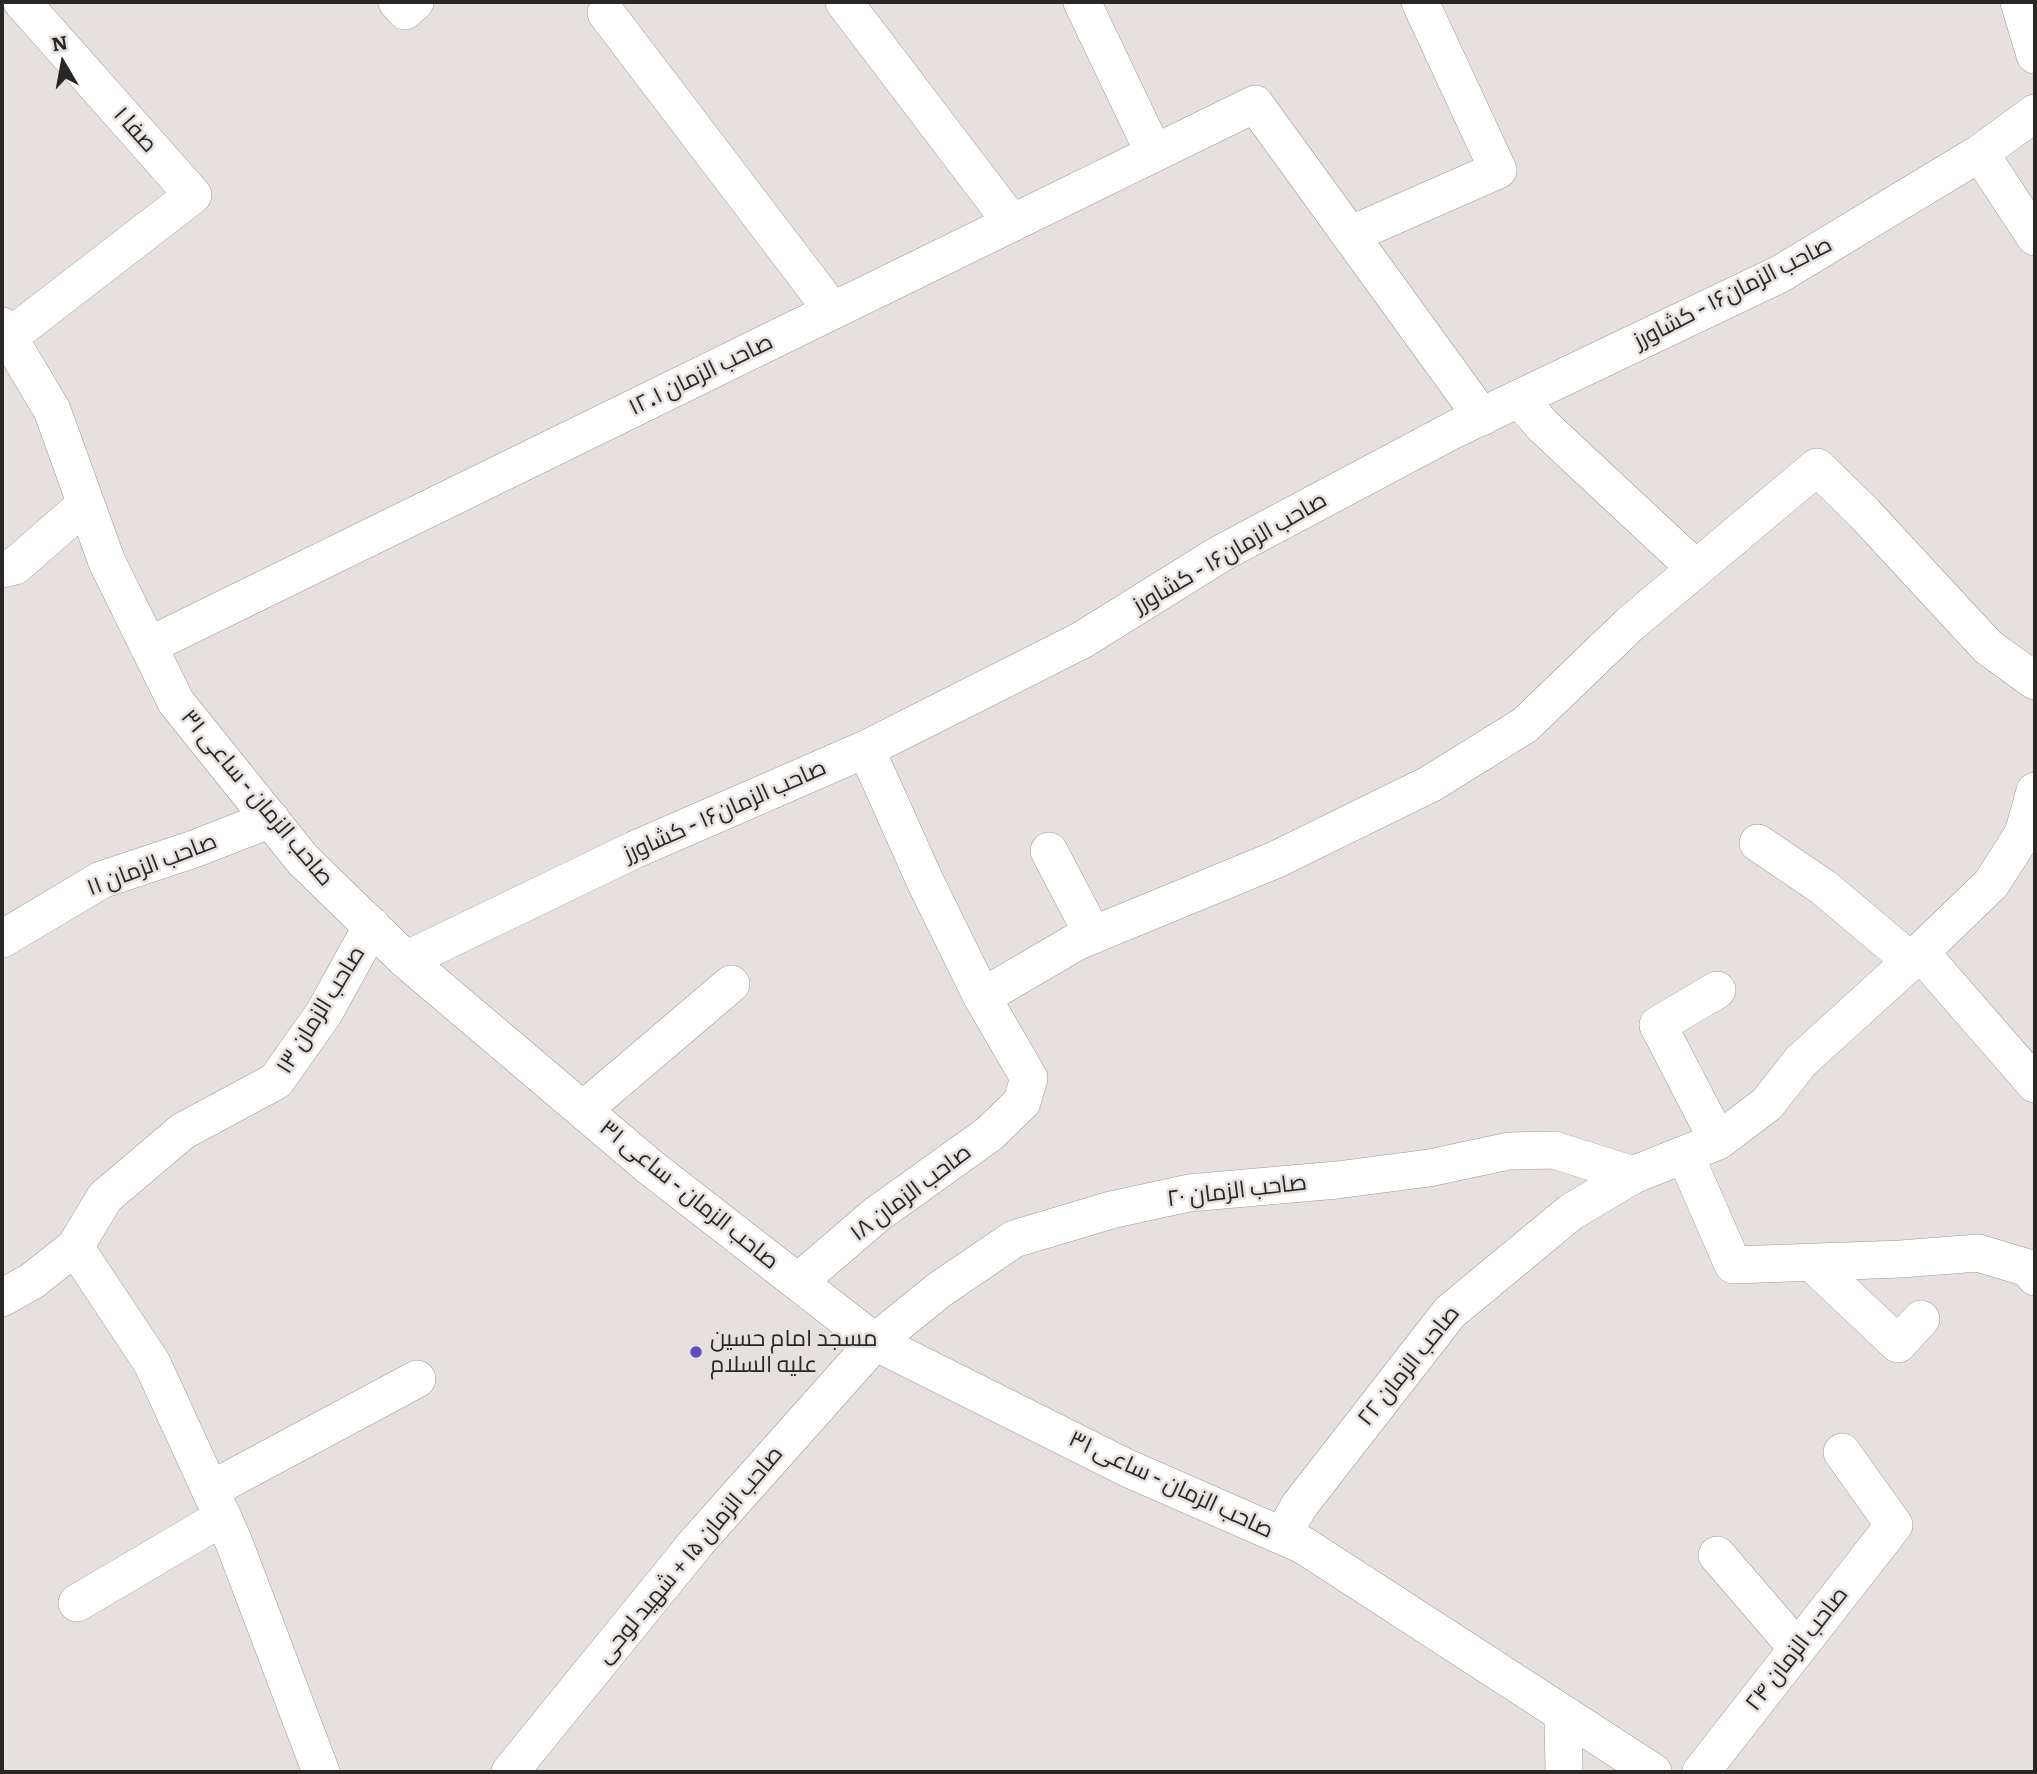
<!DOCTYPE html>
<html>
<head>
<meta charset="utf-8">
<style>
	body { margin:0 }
	#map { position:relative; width:2037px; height:1774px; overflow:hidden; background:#e6e1de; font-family:Literata,serif }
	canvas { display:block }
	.frame { position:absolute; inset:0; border:4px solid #282726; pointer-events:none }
	.north { position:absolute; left:28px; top:28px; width:70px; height:70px; -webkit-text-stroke:5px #e6e1de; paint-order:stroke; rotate:350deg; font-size:19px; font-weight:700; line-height:28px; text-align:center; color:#282726 }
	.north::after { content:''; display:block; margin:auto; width:24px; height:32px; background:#282726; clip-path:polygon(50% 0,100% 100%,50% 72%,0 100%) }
</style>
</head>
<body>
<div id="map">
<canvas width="2037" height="1774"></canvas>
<div class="frame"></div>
<div class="north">N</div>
</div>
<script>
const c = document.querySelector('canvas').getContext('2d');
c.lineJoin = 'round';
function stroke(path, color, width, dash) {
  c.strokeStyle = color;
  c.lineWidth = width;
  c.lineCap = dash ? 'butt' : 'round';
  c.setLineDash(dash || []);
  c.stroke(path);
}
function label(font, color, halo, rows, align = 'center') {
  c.font = font + ' Literata,Cairo,serif';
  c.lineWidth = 5;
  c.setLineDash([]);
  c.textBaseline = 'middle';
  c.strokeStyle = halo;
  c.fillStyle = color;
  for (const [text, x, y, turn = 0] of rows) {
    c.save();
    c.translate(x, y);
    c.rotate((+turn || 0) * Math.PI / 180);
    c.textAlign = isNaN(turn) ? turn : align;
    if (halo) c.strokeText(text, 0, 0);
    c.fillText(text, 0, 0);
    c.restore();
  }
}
const minor = new Path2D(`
	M397,2L405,11L415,2
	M844,2L1012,223
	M1082,2L1154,153
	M2019,2L2035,55
	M606,13L832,310
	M1980,153L2035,237
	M1350,235L1498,170L1420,2
	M2,326L52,410L107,562L176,702L303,860L406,960L650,1167L875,1342L1127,1468L1303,1545L1653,1772
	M9,337L193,195L22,2
	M1519,399L1543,426L1695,568
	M2,569L15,566L86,504
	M148,646L1255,104L1482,417
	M1758,843L1823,887L1911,961
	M1049,851L1093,935
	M2,939L101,880L194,849L271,819
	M1920,952L2035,1084
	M406,960L634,850L866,749L1082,640L1220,554L1455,429L1780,274L1980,153L2035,113
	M1717,990L1658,1025L1718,1141
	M982,997L1076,942L1275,860L1430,784L1525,725L1630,624L1817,467L1864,513L1988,647L2035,681
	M583,1110L731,984
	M1685,1155L1733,1265L1901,1259L1978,1253L2028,1268L2035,1277
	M75,1247L152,1363L233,1540L321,1772
	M1811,1262L1898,1344L1921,1319
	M798,1282L876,1215L989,1134L1022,1102L1029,1078L982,997L925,881L866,749
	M2,1298L32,1281L75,1247L105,1197L183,1131L276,1081L324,1013L372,926
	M210,1490L417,1379
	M1282,1536L1299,1506L1450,1312L1571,1212L1633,1175L1718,1141L1767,1104L1801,1061L1911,961L1991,884L2023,834L2035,791
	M1717,1555L1797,1648
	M77,1603L223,1517
	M1563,1715L1564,1772
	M510,1772L697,1542L875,1342L939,1290L1014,1239L1111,1210L1189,1193L1337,1180L1429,1168L1509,1151L1554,1150L1633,1175
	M1701,1772L1894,1525L1842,1452`);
stroke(minor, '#9d9996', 38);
stroke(minor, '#fff', 37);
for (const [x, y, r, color] of [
	[696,1352,7,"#5f4cc5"]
]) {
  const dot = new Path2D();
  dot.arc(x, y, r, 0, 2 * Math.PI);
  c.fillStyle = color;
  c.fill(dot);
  stroke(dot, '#e6e1de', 2.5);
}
label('23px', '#282726', '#e6e1de', [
	["صفا ۱",135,130,48],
	["صاحب الزمان۱۶ - کشاورز",1733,293,-27],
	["صاحب الزمان ۱۲.۱",701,375,-26],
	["صاحب الزمان۱۶ - کشاورز",1230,553,-30],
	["صاحب الزمان - ساعی ۳۱",257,798,50],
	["صاحب الزمان۱۶ - کشاورز",725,811,-24],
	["صاحب الزمان ۱۱",152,865,-21],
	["صاحب الزمان ۱۳",321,1010,-58],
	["صاحب الزمان ۲۰",1237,1191,-7],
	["صاحب الزمان ۱۸",911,1193,-37],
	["صاحب الزمان - ساعی ۳۱",689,1195,39],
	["صاحب الزمان ۲۲",1409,1366,-51],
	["صاحب الزمان - ساعی ۳۱",1171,1485,25],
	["صاحب الزمان ۱۵ + شهید لوحی",690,1555,-50],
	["صاحب الزمان ۲۴",1797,1649,-52]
]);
label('23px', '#282726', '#e6e1de', [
	["مسجد امام حسین",710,1339],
	["علیه السلام",710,1365]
], 'left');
</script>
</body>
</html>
